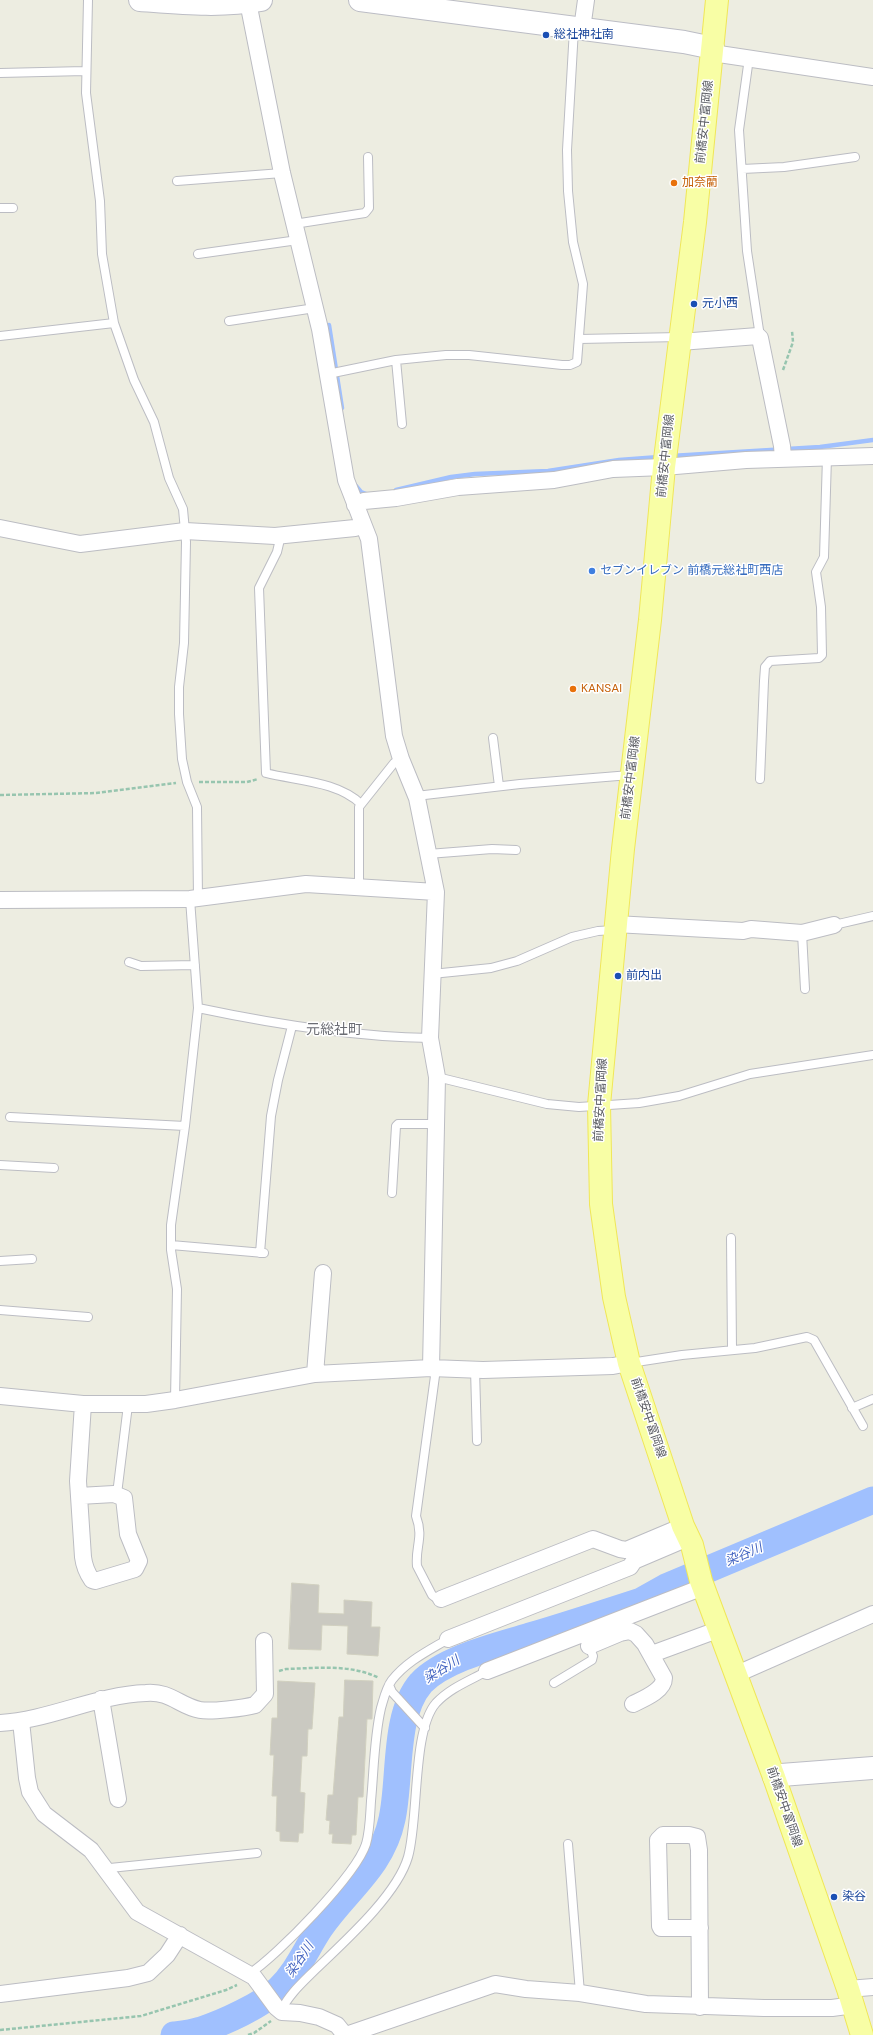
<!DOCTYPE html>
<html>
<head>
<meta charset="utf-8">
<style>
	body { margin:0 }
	canvas { display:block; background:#edede1 }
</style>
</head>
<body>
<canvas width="873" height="2035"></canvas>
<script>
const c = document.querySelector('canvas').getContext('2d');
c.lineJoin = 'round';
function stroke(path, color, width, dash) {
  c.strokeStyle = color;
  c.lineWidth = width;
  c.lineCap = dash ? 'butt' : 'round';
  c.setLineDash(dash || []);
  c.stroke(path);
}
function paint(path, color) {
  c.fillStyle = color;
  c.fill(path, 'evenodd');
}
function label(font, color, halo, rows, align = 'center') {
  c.font = font + ' "DM Sans","Noto Sans JP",sans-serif';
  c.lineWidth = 3;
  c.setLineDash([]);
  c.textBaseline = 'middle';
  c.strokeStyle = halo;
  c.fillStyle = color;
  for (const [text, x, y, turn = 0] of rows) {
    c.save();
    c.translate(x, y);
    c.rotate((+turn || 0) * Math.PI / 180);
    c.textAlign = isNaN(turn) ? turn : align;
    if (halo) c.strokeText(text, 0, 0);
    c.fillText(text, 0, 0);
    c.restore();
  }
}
stroke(new Path2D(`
	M329,325L342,408
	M671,456L820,447L873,440
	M356,486L361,492L369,495
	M396,490L451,477L475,474L548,471L619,460L659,457`), '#a0c0fe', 4.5);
stroke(new Path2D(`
	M174,2035C183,2034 193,2033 201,2030C223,2023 262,2005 279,1989C297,1972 306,1949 320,1928C346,1890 382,1867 392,1819C401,1779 393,1715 421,1683C445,1658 498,1646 530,1636C567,1625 604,1613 641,1601L666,1587L873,1500`), '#a0c0fe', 27);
const building = new Path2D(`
	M292,1583L319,1585L318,1613L344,1614V1600L372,1602L371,1627H380L378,1656L347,1654L348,1626L322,1625L321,1650L289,1649Z
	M345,1680L373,1681L372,1719H367L363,1797H358L356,1835H352L351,1844L332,1843L333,1834H329L330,1821L326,1820L328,1795H333L339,1717H343Z
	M278,1681L315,1683L312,1729H308L307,1756H302L300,1792L305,1793L303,1833H299L298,1842L280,1841V1832L276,1831L277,1796H272L274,1755H270L272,1718H277Z`);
paint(building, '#cac9c1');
stroke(building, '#d1d0c0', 1);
const lane = new Path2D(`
	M88,0L86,93L100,201L102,254L114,323L134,380L154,422L169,478L183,509L186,542L184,643L179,687V714L182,759L187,782L197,807L198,899
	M749,58L739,130L747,251L759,330L758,336
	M0,73L85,71
	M742,169L784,167L855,157
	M177,181L282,173
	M0,208H13
	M294,224L365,213L369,208L368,157
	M198,254L298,240
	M229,321L315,308
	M0,336L114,323
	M579,339L680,337
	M396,360L402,424
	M328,374L396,360L446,355H469L562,365H570L577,362L583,284L573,242L568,191L567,150L574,29
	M281,535L277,552L259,588L266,773C297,781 337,781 361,804
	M493,738L499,786
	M760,779L764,681L765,667L770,661L819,658L822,655L821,607L816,572L824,557L827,457
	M416,796L520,784L630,775
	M428,854L492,849L516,850
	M359,886V807L394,763L401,759
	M834,925L873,916
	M802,933L805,989
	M129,962L141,966L195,965
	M432,974L491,968L517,961L572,937L598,931L614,930
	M198,1008C274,1024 352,1037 430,1038
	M437,1077L547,1104L579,1107L639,1103L679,1096L750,1074L873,1055
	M10,1117L185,1126
	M0,1165L54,1168
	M392,1193L396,1126L398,1124H436
	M731,1238L732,1350
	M171,1245L264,1253
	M260,1253L271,1116L278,1080L292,1026
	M0,1261L32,1259
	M0,1310L88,1317
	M630,1363L682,1355L755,1348L807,1337L814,1340L863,1426
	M431,1368L435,1376L416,1516C424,1538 415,1546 417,1566L432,1595L436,1598L441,1599
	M475,1369L477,1441
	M175,1400L177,1289L171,1250V1225L185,1126L198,1008L190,899
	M852,1408L873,1399
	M117,1494L128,1405
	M554,1683L592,1660L593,1656L589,1646
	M389,1685L392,1692L425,1728
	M568,1844L580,1993
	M106,1870L110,1868L257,1853
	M249,1974C277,1956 356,1875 366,1844C370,1830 370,1816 371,1801C374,1770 374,1738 381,1708C384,1698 386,1688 392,1680C407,1661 428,1651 448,1639
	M281,2011C289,1994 303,1982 316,1969C344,1942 397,1895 408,1857C419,1819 412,1730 436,1703C450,1688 469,1681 487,1671`);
const street = new Path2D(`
	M248,2L282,173L320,329L346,480L369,539L394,736L401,759L417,798L436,892L430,1038L437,1077L431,1368
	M582,29L586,0
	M713,48L719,54L873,77
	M680,342L758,336L760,338L782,446L783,458
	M355,505L364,501L396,498L458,487L554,480L613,469L664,467L746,460L873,456
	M0,528L80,544L185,531L275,536L355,528L363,525
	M0,900L190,899L306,884L436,892
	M615,924L743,931L751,929L802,933L834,925
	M315,1374L323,1273
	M0,1396L83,1404H146L175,1400L315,1374L431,1368L483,1370L613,1366L629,1363
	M79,1496L114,1494L124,1498L128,1534L139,1561L135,1569L95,1581L92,1580C87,1573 84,1565 83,1557L78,1481L83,1404
	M441,1599L593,1539L620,1549L626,1550L683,1526
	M448,1639L630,1567L634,1561L688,1538
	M589,1646L620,1633L630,1631L636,1634L645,1644L664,1678C664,1691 643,1699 633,1704
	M652,1654L720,1629
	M487,1671L703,1587
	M737,1674L873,1614
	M101,1699L118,1799
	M21,1721L27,1778L30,1792L44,1814L91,1850L137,1912L254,1977L276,2007L282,2012L300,2013L319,2017L337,2025L345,2035
	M0,1723C50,1720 96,1695 146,1693C171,1691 179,1706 200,1710C211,1712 244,1708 255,1705L265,1694L264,1641
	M700,1928H661L660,1926L658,1840L663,1835H689L697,1837L699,1850L700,2007
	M848,1989L873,1987
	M0,1994L128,1978L148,1973L167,1955L180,1935
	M346,2035L495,1984L526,1989L580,1993L646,2004L764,2008H832L854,2005`);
const secondary = new Path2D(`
	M140,0C181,3 220,7 261,0
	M360,0L684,42L713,48
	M774,1777L781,1775L873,1768`);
const primary = new Path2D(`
	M717,0L695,222L664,467L650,620L623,849L599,1105L601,1204L614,1297L629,1363L683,1526L692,1545L701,1581L774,1777L848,1989L862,2035`);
stroke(lane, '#bcbdc3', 10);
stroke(street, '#bcbdc3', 18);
stroke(secondary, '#bcbdc5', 24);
stroke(primary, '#f0e758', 24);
stroke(new Path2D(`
	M783,370L793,342L792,331
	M199,782H247L258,779
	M0,795L96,793L176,783
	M279,1671L286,1669C318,1668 351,1664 379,1678
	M0,2030L141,2016L226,1990L237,1985
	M248,2035L254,2033L271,2021`), '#97c5af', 2.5, [4, 2]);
stroke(lane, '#fff', 8);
stroke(street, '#fff', 16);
stroke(secondary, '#fff', 22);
stroke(primary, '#f8fea5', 22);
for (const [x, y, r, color] of [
	[546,35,4,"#1a4fb4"],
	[674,183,4,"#e8710a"],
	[694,304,4,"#1a4fb4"],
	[592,571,4,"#3f7fe0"],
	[573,689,4,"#e8710a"],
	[618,976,4,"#1a4fb4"],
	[834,1897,4,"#1a4fb4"]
]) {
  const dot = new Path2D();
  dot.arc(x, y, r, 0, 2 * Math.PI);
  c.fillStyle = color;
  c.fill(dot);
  stroke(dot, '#fff', 1.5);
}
label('12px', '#164399', '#fff', [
	["総社神社南",554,35],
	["元小西",702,304],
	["前内出",626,976],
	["染谷",842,1897]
], 'left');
label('12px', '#5a5c62', '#fff', [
	["前橋安中富岡線",705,122,-84],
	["前橋安中富岡線",666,456,-84],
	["前橋安中富岡線",631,778,-83],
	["前橋安中富岡線",601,1100,-87],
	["前橋安中富岡線",648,1418,71],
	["前橋安中富岡線",784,1807,71]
]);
label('12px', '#c56008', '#fff', [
	["加奈藺",682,183],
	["KANSAI",581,689]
], 'left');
label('12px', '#366cbe', '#fff', [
	["セブンイレブン 前橋元総社町西店",600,571]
], 'left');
label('italic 13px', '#4364c1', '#fff', [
	["染谷川",744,1555,-23],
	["染谷川",442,1670,-32],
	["染谷川",300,1960,-56]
]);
label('14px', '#6b6d74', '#fff', [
	["元総社町",334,1030]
]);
</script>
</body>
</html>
